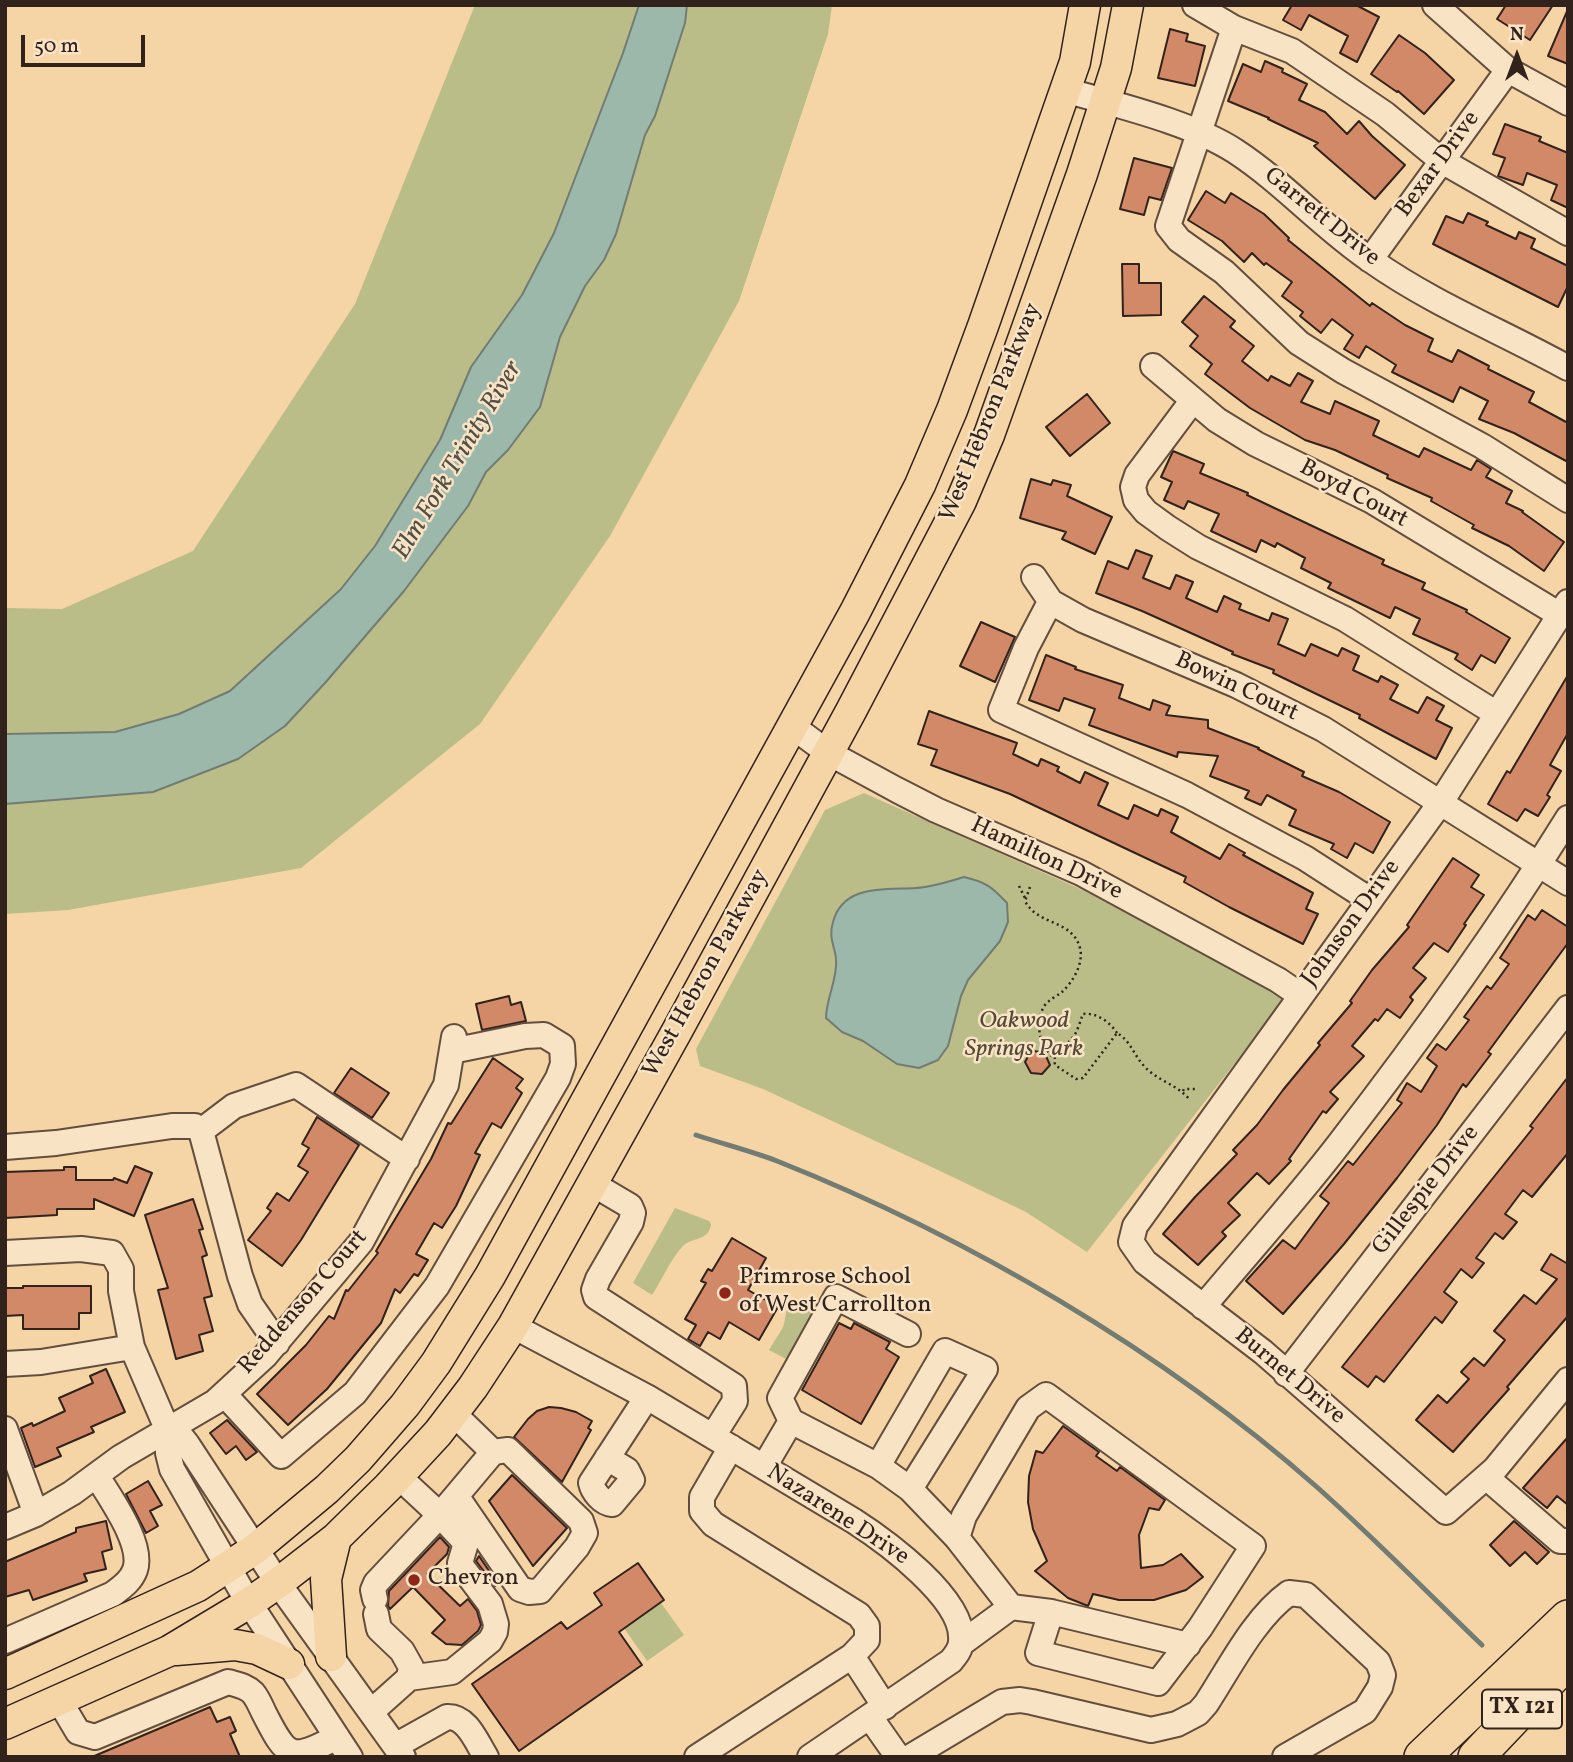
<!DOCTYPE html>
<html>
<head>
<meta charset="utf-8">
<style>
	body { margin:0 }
	#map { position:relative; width:1573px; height:1762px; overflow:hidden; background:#f5d4a6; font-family:Vollkorn,serif }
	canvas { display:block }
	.frame { position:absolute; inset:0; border:7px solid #32221c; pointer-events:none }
	.north { position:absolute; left:1482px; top:21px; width:70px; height:70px; -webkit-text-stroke:5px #f8e3c5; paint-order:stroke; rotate:0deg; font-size:19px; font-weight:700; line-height:28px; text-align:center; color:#32221c }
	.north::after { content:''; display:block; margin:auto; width:24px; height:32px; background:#32221c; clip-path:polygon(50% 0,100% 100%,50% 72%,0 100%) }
	.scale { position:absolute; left:21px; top:35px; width:124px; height:32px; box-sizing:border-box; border:4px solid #32221c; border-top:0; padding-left:9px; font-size:21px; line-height:24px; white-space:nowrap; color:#32221c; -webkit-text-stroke:5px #f8e3c5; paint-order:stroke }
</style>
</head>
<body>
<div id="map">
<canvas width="1573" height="1762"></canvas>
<div class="frame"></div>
<div class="north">N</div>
<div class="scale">50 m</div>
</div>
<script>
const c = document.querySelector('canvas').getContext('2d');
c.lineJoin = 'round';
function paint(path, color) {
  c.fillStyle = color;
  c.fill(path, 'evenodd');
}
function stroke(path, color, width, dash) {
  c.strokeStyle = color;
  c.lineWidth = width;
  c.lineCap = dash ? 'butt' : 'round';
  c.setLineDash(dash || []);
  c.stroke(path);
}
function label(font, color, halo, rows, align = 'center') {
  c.font = font + ' Vollkorn,serif';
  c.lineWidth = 5;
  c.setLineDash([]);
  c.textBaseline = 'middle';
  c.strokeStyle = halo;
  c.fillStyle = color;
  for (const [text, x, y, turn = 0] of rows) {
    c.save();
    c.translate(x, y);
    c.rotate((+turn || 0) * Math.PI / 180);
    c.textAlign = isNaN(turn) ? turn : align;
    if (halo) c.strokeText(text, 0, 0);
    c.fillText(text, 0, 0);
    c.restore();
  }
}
paint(new Path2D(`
	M475,5H832L828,34L739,301L610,536L480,724L301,868L68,910L5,914V608L62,609L193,551L355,304Z
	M864,793L1085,891L1286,998L1087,1252L1026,1212L938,1170L763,1089L700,1066L696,1049L825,810Z
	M675,1208L709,1221L711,1224C709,1242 692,1236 682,1247C670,1260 662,1280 652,1295L633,1283Z
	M792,1303L815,1312L788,1360L769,1350C773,1343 778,1336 782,1329C787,1320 783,1311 792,1303Z
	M661,1603L684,1635L647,1661L624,1628Z`), '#babd88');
const water = new Path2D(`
	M639,5H687L685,23L655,116L645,135L616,234L604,260L585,286L560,337L540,407L508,450L486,472L468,506L404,591L325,683L285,726L238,759L153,792L5,804V734L115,732L179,714L230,691L341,589L375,546L440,440L471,367L522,295L554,233L623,53Z
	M964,877C986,882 992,887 1007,903L1008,922L1000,941L968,980L961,996L948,1046L938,1060L919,1068L897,1064L863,1041L842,1032L826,1018C826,998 838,979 836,959C835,946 828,938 833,922C843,884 885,890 916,888C932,887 948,882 964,877Z`);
paint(water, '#9cb8ab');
stroke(water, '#727c72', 2);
stroke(new Path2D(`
	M696,1135C723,1144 751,1151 777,1161C968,1237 1163,1351 1318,1488C1374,1538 1428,1593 1482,1645`), '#727c72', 5);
const building = new Path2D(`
	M1292,5H1356L1379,17L1357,62L1340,53L1348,36L1309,15L1301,30L1283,20Z
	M1506,5H1553L1530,40L1497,19Z
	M1568,9V64L1548,56Z
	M1170,29L1188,34L1186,41L1205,46L1195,86L1158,78Z
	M1399,35L1425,53L1454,80L1424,114L1398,91L1397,92L1371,74Z
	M1265,61L1283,69L1282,72L1307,84L1299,100L1325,112L1347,134L1359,121L1372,136L1405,165L1375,199L1314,146L1318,143L1268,119L1269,118L1228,101L1243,64L1261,72Z
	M1505,124L1541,137L1539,141L1568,153V208L1551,200L1557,185L1527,173L1523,185L1498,176L1505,158L1493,154Z
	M1134,158L1172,168L1161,200L1149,197L1144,215L1120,209Z
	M1206,191L1225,203L1231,193L1264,214L1289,238L1288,240L1370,306L1372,303L1405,325L1433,339L1428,351L1452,362L1458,350L1489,366L1488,369L1534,392L1529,402L1568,423V462L1514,433L1479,419L1488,401L1460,387L1453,402L1392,372L1396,365L1366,346L1359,358L1344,349L1353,335L1332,319L1321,333L1300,316L1303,312L1282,296L1292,282L1266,263L1264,265L1252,253L1244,262L1222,241L1188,220Z
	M1468,213L1488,222L1486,225L1516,239L1519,232L1535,239L1531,248L1568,266V286L1558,307L1433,244L1446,216L1463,223Z
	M1122,264H1139V283H1161V315L1123,316Z
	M1204,296L1235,321L1230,327L1254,346L1242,361L1268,381L1271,376L1290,386L1298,373L1313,381L1301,402L1330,414L1335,401L1379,421L1373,435L1419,457L1424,448L1471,470L1477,460L1491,469L1486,477L1512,491L1506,503L1523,511L1522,512L1564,542L1544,571L1509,546L1472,528L1474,525L1431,501L1432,498L1387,478L1388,475L1335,450L1305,440L1250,408L1205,374L1212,364L1190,346L1198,336L1182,322Z
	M1087,394L1110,423L1070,456L1046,427Z
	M1173,451L1204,464L1200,473L1248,493L1247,495L1384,560L1382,564L1425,583L1422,589L1467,610L1466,612L1510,638L1495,663L1481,655L1472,670L1455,659L1458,654L1413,634L1420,619L1395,607L1390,618L1328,588L1331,583L1301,568L1305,558L1277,543L1275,547L1261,540L1256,552L1211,531L1219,514L1188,501L1184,509L1164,500L1172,482L1161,477Z
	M1031,479L1051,485L1053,480L1071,485L1067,496L1112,517L1095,554L1062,539L1066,532L1020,518Z
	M1136,550L1152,556L1143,578L1170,589L1176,575L1193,582L1186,598L1217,612L1224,596L1241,604L1239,609L1269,621L1272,613L1288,619L1278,644L1305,656L1311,644L1338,656L1342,648L1359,656L1353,670L1378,682L1381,676L1398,685L1390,699L1418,713L1427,697L1444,706L1436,720L1452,728L1436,759L1359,718L1360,715L1273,673L1274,670L1232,654L1233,652L1142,611L1096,593L1108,561L1128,569Z
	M981,622L1015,637L995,682L960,666Z
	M1046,655L1076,667L1075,669L1123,685L1119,698L1150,710L1153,700L1170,706L1166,715L1208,720V728L1259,748L1258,749L1304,772L1302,776L1339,792L1390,822L1373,853L1355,843L1347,858L1331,849L1334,844L1289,825L1296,810L1267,795L1261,805L1245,798L1249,791L1210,776L1218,756L1178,752L1177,757L1089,725L1095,709L1064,698L1059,711L1029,700Z
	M1568,675V733L1550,765L1561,771L1547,795L1550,797L1538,816L1525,809L1517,821L1488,804L1507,771L1510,773Z
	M929,711L1017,743L1013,754L1038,766L1041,759L1059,767L1057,771L1080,783L1085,772L1108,783L1098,805L1128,819L1134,805L1158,816L1161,809L1178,817L1171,832L1220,859L1229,844L1245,853L1243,855L1313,893L1306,909L1318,914L1303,944L1229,907L1184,882L1186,877L1010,794L931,765L937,750L918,744Z
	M1453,858L1479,875L1471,887L1484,895L1464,924L1466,925L1448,952L1434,943L1413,968L1426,978L1410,997L1413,1000L1400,1018L1387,1009L1378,1021L1375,1019L1352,1046L1364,1056L1330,1092L1338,1099L1326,1113L1323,1111L1289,1159L1291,1161L1269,1184L1257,1173L1228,1203L1240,1215L1222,1232L1226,1236L1198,1265L1163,1234L1195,1197L1237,1154L1233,1150L1257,1125L1283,1090L1320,1045L1318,1043L1352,1003L1350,1001L1372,970L1409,927L1407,925Z
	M1542,910L1568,927V943L1488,1052L1491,1054L1466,1087L1463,1084L1437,1125L1397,1178L1344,1244L1283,1314L1246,1281L1283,1240L1295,1249L1329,1203L1320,1196L1348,1161L1353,1165L1402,1103L1397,1100L1407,1083L1421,1092L1437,1066L1427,1058L1437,1044L1446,1050L1469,1020L1464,1017L1487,986L1491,989L1509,964L1500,958L1528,915L1535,920Z
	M509,996L511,1005L521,1002L526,1021L482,1030L476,1004Z
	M1031,1051L1044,1052L1050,1065L1042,1074L1031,1073L1025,1062Z
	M493,1058L523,1079L516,1088L522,1093L501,1128L492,1123L475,1153L480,1155L456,1206L442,1228L434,1223L416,1254L428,1260L418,1276L414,1274L400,1293L395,1289L381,1323L327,1389L288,1425L257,1394L306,1345L329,1316L334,1319L346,1290L348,1291L378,1253L376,1251L431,1159L448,1123L451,1124Z
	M351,1068L389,1093L372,1118L334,1093Z
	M1568,1077V1153L1532,1197L1523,1190L1505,1214L1517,1222L1503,1239L1495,1233L1476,1258L1484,1263L1472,1278L1461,1269L1444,1292L1457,1302L1442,1323L1435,1317L1384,1382L1376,1376L1368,1387L1342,1367L1533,1128L1530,1126Z
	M317,1117L359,1145L301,1240L282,1266L248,1240L271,1211L267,1208L277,1193L289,1201L308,1172L298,1166L309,1148L302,1144Z
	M135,1166L152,1173L134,1216L94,1199V1209H57V1215L5,1218V1172L64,1170V1167H76V1180H113L114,1178L127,1183Z
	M193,1199L203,1229L199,1230L207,1255L202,1257L212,1296L204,1298L213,1331L199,1335L203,1351L176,1359L158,1290L168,1288L145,1215Z
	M732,1238L766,1258L748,1290L778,1307L759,1340L729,1322L720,1339L708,1332L700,1346L688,1339L696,1325L685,1319L706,1283L701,1281L708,1269L712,1271Z
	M1551,1254L1568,1264V1316L1507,1387L1509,1389L1453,1452L1416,1420L1438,1395L1447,1403L1469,1379L1461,1372L1474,1358L1484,1366L1505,1340L1494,1331L1524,1295L1536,1304L1557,1279L1541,1270Z
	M23,1286H91V1313H79V1329H23V1315L5,1316V1288H23Z
	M839,1323L851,1329L854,1323L890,1342L886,1349L899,1357L861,1424L802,1390Z
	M106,1369L125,1412L91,1427L94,1432L57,1448L61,1456L35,1467L21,1428L32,1423L33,1426L65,1411L59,1398L93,1383L90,1376Z
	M549,1407L561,1408L576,1412L592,1421L588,1428L591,1430L562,1482L514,1437L528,1419L537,1411Z
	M227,1420L257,1452L246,1460L236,1446L226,1454L210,1433Z
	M1063,1426L1099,1452L1096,1456L1117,1471L1120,1467L1165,1500L1159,1510L1149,1508L1139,1535L1141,1568L1163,1565L1181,1554L1203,1577L1186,1590L1154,1600H1119L1093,1594L1088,1606L1068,1598L1035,1571L1047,1561L1033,1529L1028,1502L1029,1476L1036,1451L1043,1453Z
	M1568,1437V1505L1557,1496L1547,1508L1523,1488Z
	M512,1475L567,1528L533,1566L489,1501Z
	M148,1481L162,1505L150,1511L158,1526L146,1533L126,1494Z
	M106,1521L112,1549L102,1552L106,1569L84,1574L87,1581L33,1600L29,1590L5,1597V1562L76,1532V1528Z
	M1514,1521L1549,1552L1537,1564L1525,1552L1510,1566L1490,1545Z
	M440,1537L449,1547L447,1554L427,1574L460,1606L468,1599L477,1611L481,1625L478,1631L462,1645L446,1644L432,1633L445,1620L413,1587L390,1609L388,1606L389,1591Z
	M479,1556L498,1584L495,1586L476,1561Z
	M638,1563L664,1600L619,1632L642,1665L519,1751L472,1684L561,1622L567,1629L602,1605L594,1593Z
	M210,1707L217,1722L230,1717L236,1731L230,1734L240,1757H92Z`);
paint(building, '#d18967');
stroke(building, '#32221c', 2);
const minor = new Path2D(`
	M1195,5L1234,28L1292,51L1385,114L1442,161L1568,233
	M1435,5L1508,70L1568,103
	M1234,28L1168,226L1179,240L1224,272L1299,343L1343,371L1482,446L1568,500
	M1065,90C1116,105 1190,122 1235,151C1284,183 1323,228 1372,261C1433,304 1503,332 1568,368
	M1370,260L1508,70
	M1153,366L1217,420L1256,444L1372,501L1560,615
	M1193,400L1137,475L1133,487L1136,500L1146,512L1168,528L1198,547L1345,619L1497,714
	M1034,577L1051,602L1083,620L1236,685L1323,729L1568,883
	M1050,602L1026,648L1001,710L1187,795L1305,858L1370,900
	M1568,602L1441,802L1135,1226L1131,1242L1145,1262L1263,1352L1446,1512L1495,1469L1568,1380
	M792,726L827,752L897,790L936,810L1081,873L1278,980L1300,995
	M201,1131L234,1106L296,1085L407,1159
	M5,1147L56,1143L172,1126H195L201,1131L240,1276L250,1304L277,1343
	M591,1183L630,1206L633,1213L631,1222L598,1279L594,1290L596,1297L734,1386L735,1401L713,1436
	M5,1253L81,1249L112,1253L121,1269V1291L132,1347L168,1431V1453L172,1469L244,1595L350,1757
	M1203,1307C1248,1253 1296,1200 1339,1144C1420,1039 1498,931 1568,818
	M513,1326L647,1397L854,1521C885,1541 965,1599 961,1641C961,1649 956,1655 951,1661L810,1757
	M5,1364L41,1362L132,1347
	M1286,1374L1568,1008
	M224,1394L281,1456L355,1393L437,1286L558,1078L563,1064L562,1046L544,1035L525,1036L452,1051
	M791,1421L780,1398L836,1297L908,1334
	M5,1429L36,1514
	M168,1431L179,1434L187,1444L278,1583L403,1757
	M731,1447L702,1497V1511L713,1524L859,1615L867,1626V1640L852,1656
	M607,1458L627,1470L632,1480L612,1504C602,1503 593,1492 591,1483L647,1397
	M764,1467L791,1421L878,1466L945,1351L985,1369L910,1489L878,1466
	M398,1476L440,1515L466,1543L460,1563L462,1567L490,1604L496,1624L495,1632L490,1641L452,1672L409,1678
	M1486,1477L1560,1541H1568
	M910,1489L957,1538
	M457,1497L520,1589L529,1592L540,1591L577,1547L585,1533L581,1521L508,1450L493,1452
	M5,1527L36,1514L72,1493L121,1457L215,1402L265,1356L361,1242L446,1085L454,1037
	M375,1599L373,1590L376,1583L440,1515L493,1452L454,1414
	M1051,1612L1188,1645
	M5,1641L113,1594C122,1587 131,1581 135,1570C144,1544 110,1498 97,1476
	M962,1643L1011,1607L1051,1612L1038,1653L1158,1683L1200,1628L1253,1546L1046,1395L1028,1408L964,1516L957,1538L1011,1607
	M59,1700L78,1732L95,1737L228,1682C238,1685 246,1686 253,1693C258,1699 261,1707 264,1713C287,1758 290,1762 337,1737
	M371,1712L409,1678L411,1667L402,1651L379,1629L376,1614
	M870,1717L898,1757
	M395,1746L447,1717C467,1716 476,1741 486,1757
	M697,1757L852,1656L885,1707
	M910,1757L1002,1702L1020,1700L1032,1702L1151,1730L1177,1724L1198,1713L1206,1704C1229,1669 1254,1618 1289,1593L1306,1595L1378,1662L1383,1675L1380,1687L1365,1711L1285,1757`);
const major = new Path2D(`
	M176,1650L235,1645L257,1649L289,1664
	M331,1656L326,1579L336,1538
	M5,1674L198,1586L255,1549L327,1489L358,1459L405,1405L436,1363L490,1276L855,612L920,485L952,410L983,326L1075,62L1085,5
	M5,1724L169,1651L249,1603L278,1583L336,1538L388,1487L438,1433L473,1387L513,1326L677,1031L851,711L961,501L989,435L1082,174L1116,68L1128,5`);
const highway = new Path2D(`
	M1422,1757L1568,1618
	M1476,1757L1568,1660`);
stroke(minor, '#634e3e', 28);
stroke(major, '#32221c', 33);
stroke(highway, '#32221c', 38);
stroke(new Path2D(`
	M1019,886L1025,898
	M1030,887L1025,901C1038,926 1072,919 1080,948C1084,963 1073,982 1062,992C1057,996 1050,999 1045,1005C1034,1021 1039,1047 1054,1058
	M1117,1033C1110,1022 1096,1012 1083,1014C1080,1021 1078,1031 1073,1037C1065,1048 1052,1048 1055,1065L1076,1079L1083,1078L1117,1033C1131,1041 1134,1056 1145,1067C1158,1081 1178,1085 1190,1100
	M1183,1091L1184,1089H1195`), '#32221c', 2.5, [2, 3.5]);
stroke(minor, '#f8e3c5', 24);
stroke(major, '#f5d4a6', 30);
stroke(highway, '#f5d4a6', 35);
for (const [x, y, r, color] of [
	[725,1293,7,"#8f2418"],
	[414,1580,7,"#8f2418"]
]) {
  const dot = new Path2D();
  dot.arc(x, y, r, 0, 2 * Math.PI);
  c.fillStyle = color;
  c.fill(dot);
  stroke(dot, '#f8e3c5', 2.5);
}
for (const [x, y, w] of [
	[1522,1709,80]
]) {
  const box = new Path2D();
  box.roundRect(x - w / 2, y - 19.5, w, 39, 5);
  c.fillStyle = '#f8e3c5';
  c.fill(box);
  stroke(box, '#32221c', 2);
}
label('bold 23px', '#32221c', null, [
	["TX 121",1522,1709]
]);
label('24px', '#32221c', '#f8e3c5', [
	["Bexar Drive",1439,165,-54],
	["Garrett Drive",1321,218,39],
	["West Hebron Parkway",992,413,-68],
	["Boyd Court",1353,495,28],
	["Bowin Court",1236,688,25],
	["Hamilton Drive",1046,860,25],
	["Johnson Drive",1352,924,-54],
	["West Hebron Parkway",707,974,-61],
	["Gillespie Drive",1427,1191,-52],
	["Reddenson Court",304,1303,-49],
	["Burnet Drive",1289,1377,40],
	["Nazarene Drive",837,1516,33]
]);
label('italic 24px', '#544937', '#f8e3c5', [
	["Oakwood",1024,1023],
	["Springs Park",1024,1051]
]);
label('24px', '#32221c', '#f8e3c5', [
	["Primrose School",739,1279],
	["of West Carrollton",739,1307],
	["Chevron",428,1580]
], 'left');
label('italic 26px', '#524f47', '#f8e3c5', [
	["Elm Fork Trinity River",459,461,-59]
]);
</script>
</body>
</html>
